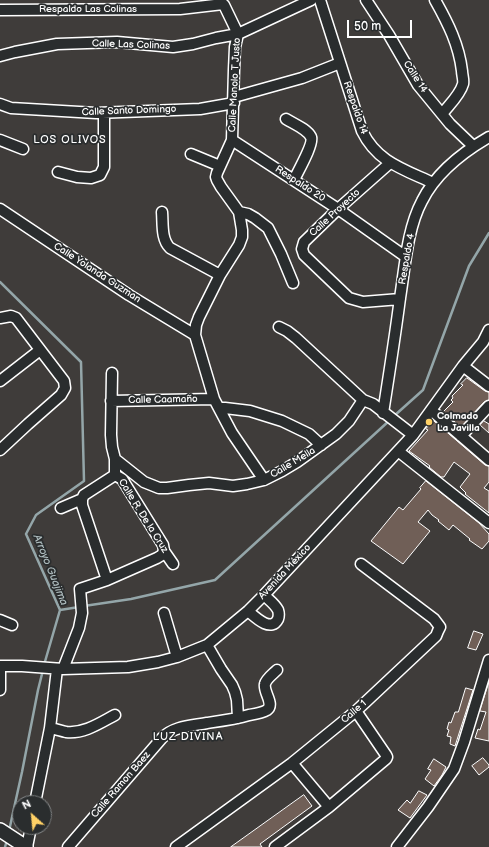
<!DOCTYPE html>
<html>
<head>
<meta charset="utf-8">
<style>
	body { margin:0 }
	#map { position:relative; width:489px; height:847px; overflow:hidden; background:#3f3c3a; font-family:"Balsamiq Sans",sans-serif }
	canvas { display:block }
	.north { position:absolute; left:12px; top:795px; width:40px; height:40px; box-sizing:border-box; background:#2a2d2e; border:1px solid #7f8182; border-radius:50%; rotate:333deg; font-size:11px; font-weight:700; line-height:16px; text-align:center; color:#fff }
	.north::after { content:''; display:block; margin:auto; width:14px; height:18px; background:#ffd166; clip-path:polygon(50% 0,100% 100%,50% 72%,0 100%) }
	.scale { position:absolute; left:347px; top:20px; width:65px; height:18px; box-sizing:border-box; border:2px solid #fff; border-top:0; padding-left:5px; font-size:12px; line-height:14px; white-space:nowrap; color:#fff; -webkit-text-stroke:3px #2a2d2e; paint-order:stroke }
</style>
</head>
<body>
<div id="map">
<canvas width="489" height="847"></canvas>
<div class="north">N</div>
<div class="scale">50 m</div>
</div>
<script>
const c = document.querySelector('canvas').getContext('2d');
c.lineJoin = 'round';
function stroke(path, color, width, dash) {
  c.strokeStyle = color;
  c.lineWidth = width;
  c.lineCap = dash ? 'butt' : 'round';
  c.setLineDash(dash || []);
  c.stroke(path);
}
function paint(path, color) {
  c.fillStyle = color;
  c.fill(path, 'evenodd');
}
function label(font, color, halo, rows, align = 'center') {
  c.font = font + ' "Balsamiq Sans",sans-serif';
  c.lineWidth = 3.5;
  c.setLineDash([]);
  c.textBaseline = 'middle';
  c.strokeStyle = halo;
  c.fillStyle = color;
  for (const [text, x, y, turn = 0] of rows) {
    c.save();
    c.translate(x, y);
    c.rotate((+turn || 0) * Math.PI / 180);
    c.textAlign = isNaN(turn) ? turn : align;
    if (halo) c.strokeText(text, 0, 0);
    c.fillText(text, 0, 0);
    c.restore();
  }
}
stroke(new Path2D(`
	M0,282L81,362L84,481L36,515L26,534L60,610L44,665
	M394,416L423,390L469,266L489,233
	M84,606L131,599L215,580L390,420
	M60,610L79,607
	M9,831L22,772L38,690L43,670
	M5,847L7,840`), '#94a6a9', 2.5);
const building = new Path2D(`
	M467,378L485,391L489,392V400L484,402L461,427L443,412L453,402L451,400L453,398L452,396L463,385L461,384Z
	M434,421L485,465L489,466V482L484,488L489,491V513L465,494L466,493L460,487L470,474L454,462L444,477H441L429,467L430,466L409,451L428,430L426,429Z
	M484,421L489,424V433L480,425Z
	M426,481L479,523L489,534V541L482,549L469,540L470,539L453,525L449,530L438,521L439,520L432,515L428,510L418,522L430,531L403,564L371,541L399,507L403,510L421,489L420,488Z
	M474,631L483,634L476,650L468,648Z
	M489,682V741L475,738L478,729L480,730L486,712L480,711Z
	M466,688L473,690L455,746L450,744L451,737L447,736L449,730L447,729L449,722L451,723L455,712H458Z
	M483,758L489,765V767L479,775L472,766Z
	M434,759L446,767L442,775L434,786L425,779L431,770L428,769Z
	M419,791L427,795L410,818L398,810L407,800L410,803Z
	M304,795L312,806L260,844L262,847H231Z`);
paint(building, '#705f57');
stroke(building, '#fff', 1);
const minor = new Path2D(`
	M320,0L362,131C377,162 403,169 433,183
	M366,0L389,35L418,85L450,124L473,146
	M435,0C448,23 459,45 462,71C462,75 464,80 463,84C460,95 449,105 442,114
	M0,10L180,9L223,4L224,5L238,34L235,47L234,70L232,140L217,173L216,177L217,180L221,187L239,212L242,230V237L239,245L220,275L199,317L196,325L195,335L214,399L232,433L264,480
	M0,56L15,52L57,44L117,42L173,47L193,44L216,38L238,34L311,0
	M234,97L302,78L340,63
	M0,104L11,108L96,113L200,109L234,103
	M286,119C294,124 307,129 311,137C314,144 297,173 294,180
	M0,140L23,149
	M232,140L338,209L406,257
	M191,154L220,166
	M390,163L338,209L304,242L302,249L304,255L349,298L363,302L400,299
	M58,172L77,177L91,178L100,175L104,167V113
	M0,209L129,295L195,335
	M162,212C163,224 161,239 170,248L220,275
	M239,212L248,214L255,218L268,228L281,254L293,283
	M0,318L11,316L16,318L64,381L65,388L61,395L28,424L0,450
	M279,327L287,331L296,338L363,400L373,404L413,435
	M463,366L489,386
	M112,373L111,435L112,447L115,459V475L122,479L163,545L164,551L173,564
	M0,381L40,350
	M111,401L214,399
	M219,408H225L250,411L282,421L309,434L321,445
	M431,410L489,460
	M383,413C389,375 395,337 400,298C405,267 407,229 422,201C436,173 463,152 489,137
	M461,436L489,406
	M398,451L489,523
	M115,459L144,482L159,488H167L189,485L209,483L233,486L247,484L264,480L282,471L297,462L336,434L349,421L363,400
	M82,499V505L107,580
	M61,508L82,499L84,495L115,475
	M248,611C255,617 271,633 278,619C279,616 279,613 278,610C275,604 269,600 264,595
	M164,613L177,657
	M0,620L12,625
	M207,645L221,669L232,685L235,692L237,700L238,718
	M0,666H22L63,669L128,667L158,662L177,657L207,645L248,611L264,595L413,435L463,366L483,342L489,330
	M63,669L79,628L82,613L80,589L107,580L157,558L162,555L164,551
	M0,690V666
	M50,728C56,729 61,731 66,732C84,734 100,723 115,715
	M292,763L329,807
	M35,803L50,728L57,669
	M27,847L31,827
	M68,847L162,738C174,726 191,726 207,723C221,721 236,719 249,715C255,714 262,713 267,710C275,704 263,692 265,684C266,679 273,674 277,670
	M176,847L292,763L356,711L436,636L438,631L440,627L434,619L361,564
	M275,847L329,807L386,759L387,757L386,755L356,711
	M397,847L428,807L454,769L464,742L489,660`);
const major = new Path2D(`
	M0,830L26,847`);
stroke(minor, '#fff', 13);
stroke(major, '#fff', 16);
stroke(minor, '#2a2d2e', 10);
stroke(major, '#2a2d2e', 13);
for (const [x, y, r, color] of [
	[429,422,4,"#ffd166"]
]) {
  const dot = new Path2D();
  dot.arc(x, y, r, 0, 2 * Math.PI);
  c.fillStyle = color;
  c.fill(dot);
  stroke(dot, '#2a2d2e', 1.5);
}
label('10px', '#fff', '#2a2d2e', [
	["Respaldo Las Colinas",88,9],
	["Calle Las Colinas",131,45,2],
	["Calle 14",415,77,57],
	["Calle Manolo T Justo",235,85,-87],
	["Respaldo 14",355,108,71],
	["Calle Santo Domingo",129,111,-2],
	["Respaldo 20",300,184,33],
	["Calle Proyecto",335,213,-43],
	["Respaldo 4",407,259,-80],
	["Calle Yolanda Guzman",97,273,33],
	["Calle Caamaño",163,400,-1],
	["Calle Mella",293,463,-31],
	["Calle R. De la Cruz",143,516,58],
	["Avenida México",285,572,-47],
	["Calle 1",354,712,-41],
	["Calle Ramon Baez",121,785,-49]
]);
label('bold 10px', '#fff', '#2a2d2e', [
	["Colmado",437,416],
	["La Javilla",437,428]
], 'left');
c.letterSpacing = '1px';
label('11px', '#fff', '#2a2d2e', [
	["LOS OLIVOS",70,140],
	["LUZ DIVINA",188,737]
]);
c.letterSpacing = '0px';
label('italic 11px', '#aebcbe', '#2a2d2e', [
	["Arroyo Guajima",50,570,68]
]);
</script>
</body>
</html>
